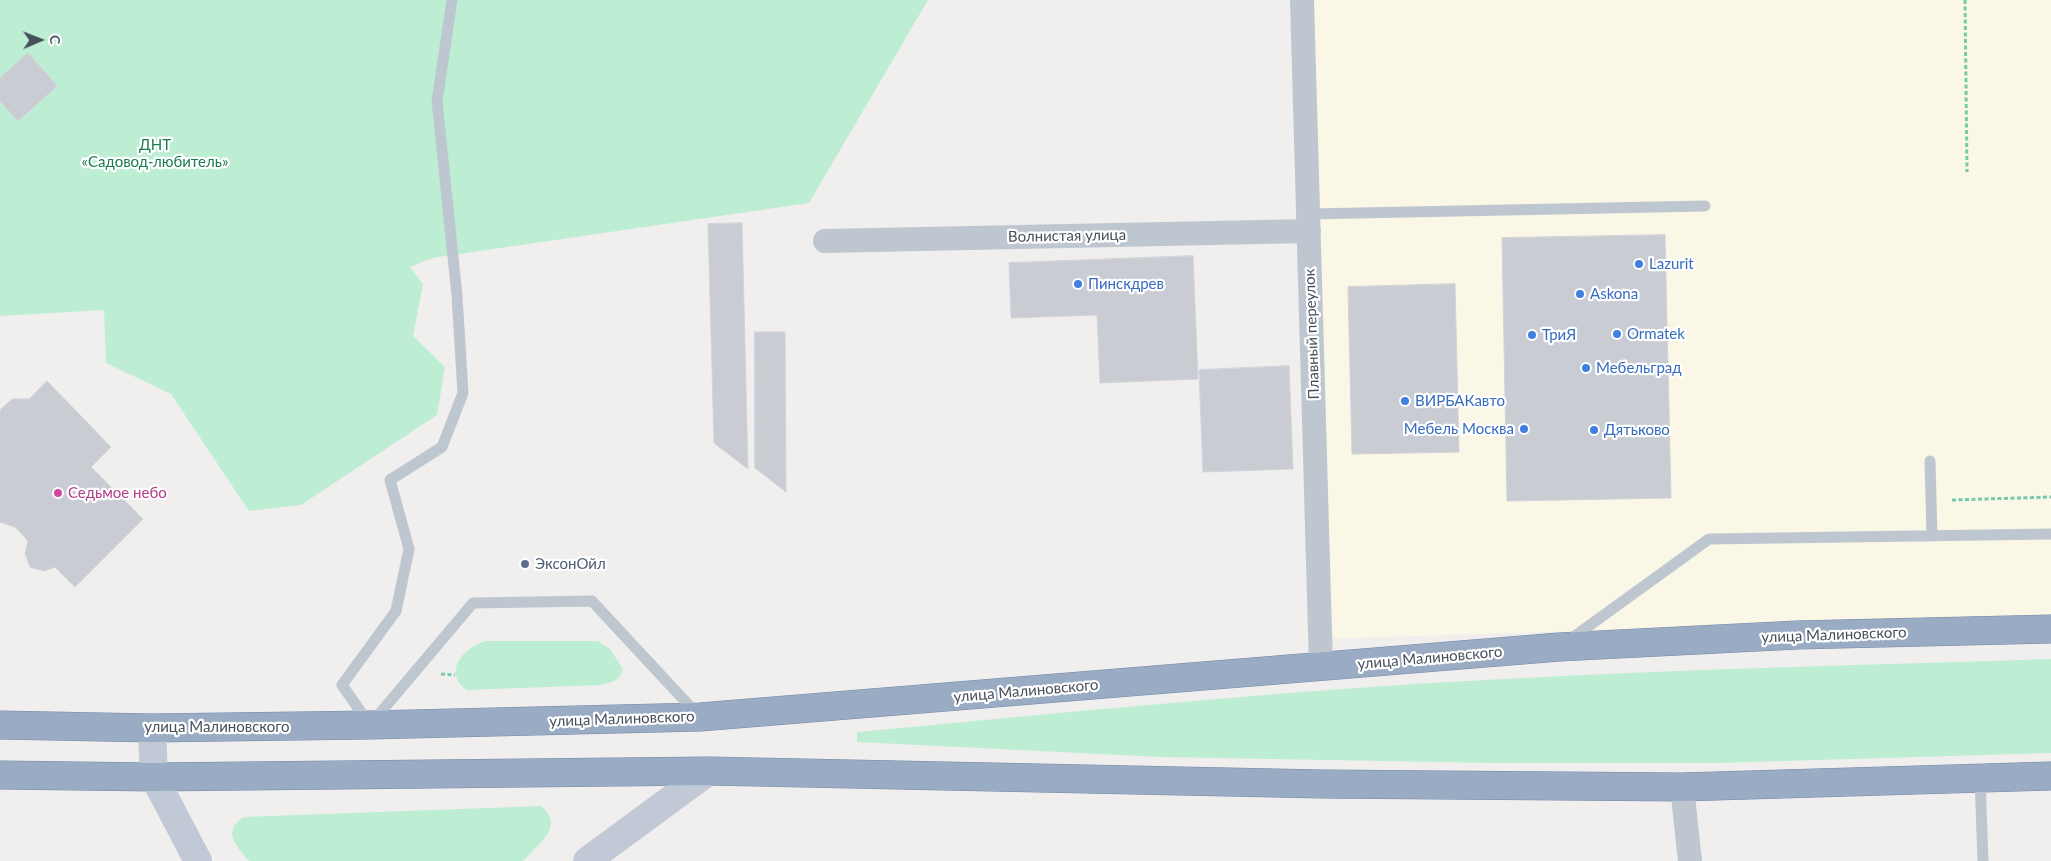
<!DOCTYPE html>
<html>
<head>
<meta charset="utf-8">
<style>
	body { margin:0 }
	#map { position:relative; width:2051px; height:861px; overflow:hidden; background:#f1eeee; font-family:Lato,sans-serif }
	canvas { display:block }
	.north { position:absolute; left:15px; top:15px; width:50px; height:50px; -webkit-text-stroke:4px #fff; paint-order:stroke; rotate:89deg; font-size:14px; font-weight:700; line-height:20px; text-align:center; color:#464f5b }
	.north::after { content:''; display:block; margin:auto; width:18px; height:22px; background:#464f5b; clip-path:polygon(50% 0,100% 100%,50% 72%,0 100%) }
</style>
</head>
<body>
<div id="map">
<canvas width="2051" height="861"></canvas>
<div class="north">С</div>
</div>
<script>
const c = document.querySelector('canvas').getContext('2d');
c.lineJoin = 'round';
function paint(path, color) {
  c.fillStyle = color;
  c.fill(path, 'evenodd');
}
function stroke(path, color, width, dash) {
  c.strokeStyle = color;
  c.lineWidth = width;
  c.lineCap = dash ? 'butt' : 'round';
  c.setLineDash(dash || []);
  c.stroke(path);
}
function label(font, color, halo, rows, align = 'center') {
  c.font = font + ' Lato,sans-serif';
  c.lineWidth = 4.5;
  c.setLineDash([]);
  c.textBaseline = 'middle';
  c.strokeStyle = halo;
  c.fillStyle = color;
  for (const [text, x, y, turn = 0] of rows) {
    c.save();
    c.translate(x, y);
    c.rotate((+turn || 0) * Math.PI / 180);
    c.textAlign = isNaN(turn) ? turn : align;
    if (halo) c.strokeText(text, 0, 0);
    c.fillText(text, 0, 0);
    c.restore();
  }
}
paint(new Path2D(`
	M1303,0H2051V617L1315,639Z`), '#fbf7e7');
paint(new Path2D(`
	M0,0H928L809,203L432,258L410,267L423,284L413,336L445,367L437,415L301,505L249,511L171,394L106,363L104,310L0,316Z
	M486,641H598L610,649L623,669C619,681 613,682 601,685L467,690C442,673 463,647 486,641Z
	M2051,659V753L1718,763H1495L1160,757L857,742V732C1073,712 1288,690 1504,679C1686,669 1869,665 2051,659Z
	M541,806C566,826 538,844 523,861H249C236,845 222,833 243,817Z`), '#bdeed4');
const building = new Path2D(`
	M28,53L57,86L18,121L0,101V78Z
	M742,223L748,469L714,443L708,224Z
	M1665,235L1671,498L1507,501L1502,238Z
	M1193,256L1198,379L1100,383L1097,315L1011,318L1009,263Z
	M1455,284L1459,452L1352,454L1348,287Z
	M755,332H785L786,492L755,468Z
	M1289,366L1293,469L1203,472L1199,370Z
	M47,381L111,447L91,467L143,519L75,587L55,567L44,571L30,567L25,554L28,541L15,527L0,522V410L12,399H29Z`);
paint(building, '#caccd4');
stroke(building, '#d2d3d9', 1);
const trunk = new Path2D(`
	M0,725L152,728L370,725L700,717L1559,647L1797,635L2051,629
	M0,775L154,777L709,771L1322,784L1682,787L2051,776`);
stroke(trunk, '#7287a8', 29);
stroke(new Path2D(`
	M1965,0L1967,172
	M1952,500L2051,497
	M441,674L455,675`), '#75cba8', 3, [4, 2.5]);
stroke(new Path2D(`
	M452,0L437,101L457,296L463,393L442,447L390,480L409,549L396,611L342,685L370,725L473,603L592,601L697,714
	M1309,214L1705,206
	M1930,461L1932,536
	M1568,641L1709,539L2051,534
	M1980,778L1983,861`), '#bec7d0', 11);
stroke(new Path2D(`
	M1302,0L1321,667
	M825,241L1309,231
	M1682,787L1690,861`), '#bec7d0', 24);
stroke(new Path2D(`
	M152,728L154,777L198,861
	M587,861L709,771`), '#c1c9d7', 28);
stroke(trunk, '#9aacc4', 28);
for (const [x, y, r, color] of [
	[1639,264,5,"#3f7fe0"],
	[1078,284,5,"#3f7fe0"],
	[1580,294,5,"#3f7fe0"],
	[1617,334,5,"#3f7fe0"],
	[1532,335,5,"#3f7fe0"],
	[1586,368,5,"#3f7fe0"],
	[1405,401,5,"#3f7fe0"],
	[1524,429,5,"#3f7fe0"],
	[1594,430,5,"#3f7fe0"],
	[58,493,5,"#d1479c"],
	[525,564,5,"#5c6f8a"]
]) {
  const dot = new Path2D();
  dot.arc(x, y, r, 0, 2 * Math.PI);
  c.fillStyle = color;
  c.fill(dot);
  stroke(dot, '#fff', 2);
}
label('15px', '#197b52', '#fff', [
	["ДНТ",155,145],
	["«Садовод-любитель»",155,162]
]);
label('15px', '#464f5b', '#fff', [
	["Волнистая улица",1067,236,-1],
	["Плавный переулок",1312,334,-92],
	["улица Малиновского",1834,635,-2],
	["улица Малиновского",1430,658,-5],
	["улица Малиновского",1026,691,-5],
	["улица Малиновского",622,719,-2],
	["улица Малиновского",217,727]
]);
label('15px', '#366cbe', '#fff', [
	["Lazurit",1649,264],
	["Пинскдрев",1088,284],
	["Askona",1590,294],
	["Ormatek",1627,334],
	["ТриЯ",1542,335],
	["Мебельград",1596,368],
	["ВИРБАКавто",1415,401],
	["Мебель Москва",1514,429,"right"],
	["Дятьково",1604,430]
], 'left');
label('15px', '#b23c85', '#fff', [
	["Седьмое небо",68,493]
], 'left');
label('15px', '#4e5e75', '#fff', [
	["ЭксонОйл",535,564]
], 'left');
</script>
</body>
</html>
